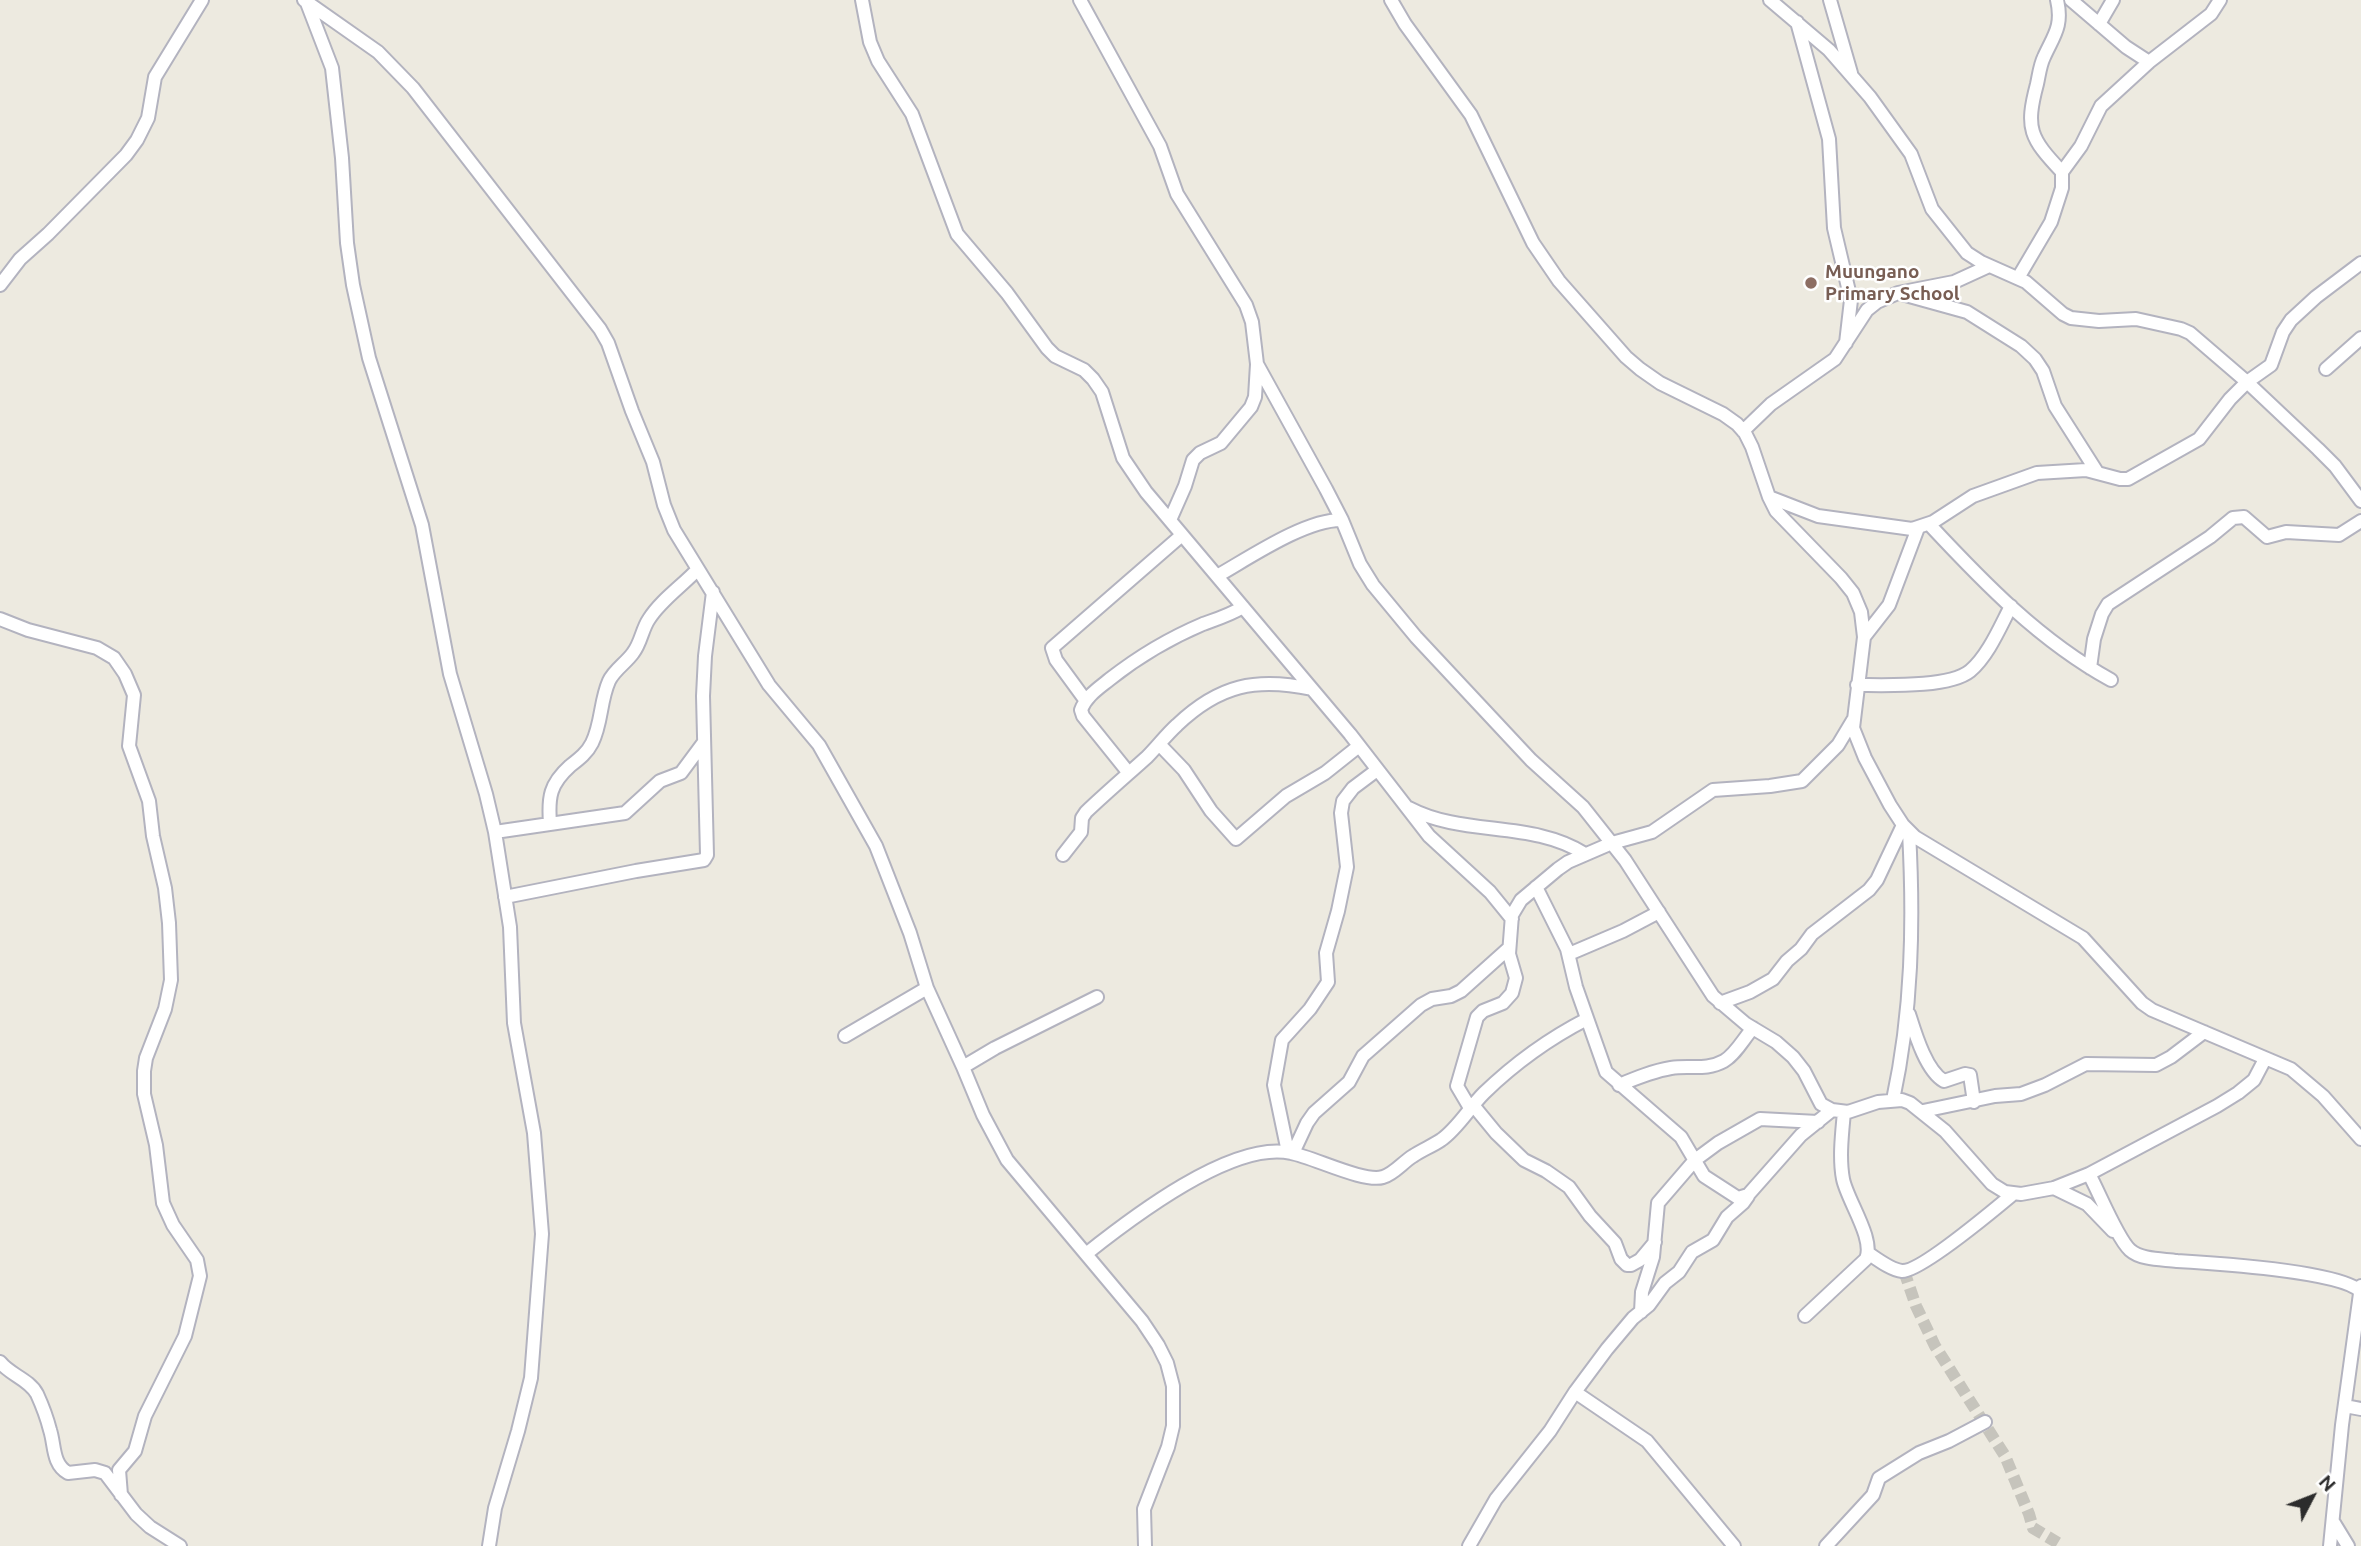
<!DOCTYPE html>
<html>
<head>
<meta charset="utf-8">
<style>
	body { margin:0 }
	#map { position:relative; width:2361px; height:1546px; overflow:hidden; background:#edeae0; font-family:Ubuntu,sans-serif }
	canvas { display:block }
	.north { position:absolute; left:2277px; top:1462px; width:70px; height:70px; -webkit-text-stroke:5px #fff; paint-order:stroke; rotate:48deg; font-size:19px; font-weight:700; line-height:28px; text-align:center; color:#2c2c2c }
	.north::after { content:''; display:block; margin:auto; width:24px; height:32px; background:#2c2c2c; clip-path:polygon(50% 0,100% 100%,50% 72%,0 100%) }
</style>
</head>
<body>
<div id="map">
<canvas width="2361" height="1546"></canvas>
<div class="north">N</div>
</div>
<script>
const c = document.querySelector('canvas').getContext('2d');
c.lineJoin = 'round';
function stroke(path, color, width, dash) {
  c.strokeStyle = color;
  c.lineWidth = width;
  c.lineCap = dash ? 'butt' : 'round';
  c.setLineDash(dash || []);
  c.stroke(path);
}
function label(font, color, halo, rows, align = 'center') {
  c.font = font + ' Ubuntu,sans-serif';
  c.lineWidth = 5;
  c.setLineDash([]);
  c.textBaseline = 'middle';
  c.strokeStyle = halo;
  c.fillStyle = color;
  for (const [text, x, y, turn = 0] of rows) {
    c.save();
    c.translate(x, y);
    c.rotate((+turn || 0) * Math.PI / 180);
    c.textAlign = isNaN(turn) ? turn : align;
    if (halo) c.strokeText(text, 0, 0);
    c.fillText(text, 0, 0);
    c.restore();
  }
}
stroke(new Path2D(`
	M1904,1271L1916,1306L1935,1346L2005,1456L2029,1514L2033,1528L2063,1546`), '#c6c4bc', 12, [12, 6]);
const minor = new Path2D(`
	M304,0L378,52L413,88L600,329L608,343L632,411L653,462L664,505L674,530L769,685L819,745L876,846L910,933L927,988L963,1067L983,1115L1007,1160L1142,1321L1158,1345L1167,1363L1173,1386V1426L1168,1447L1144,1509L1145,1546
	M862,0L870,42L878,61L912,114L957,234L1007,293L1047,348L1055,356L1084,370L1093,379L1102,392L1123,458L1146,492L1350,734L1429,836L1490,892L1512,919
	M1080,0L1160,146L1177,194L1246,305L1252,322L1257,364L1326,489L1342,520L1360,564L1373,585L1416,637L1531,760L1583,807L1625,860L1713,996L1746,1024L1776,1042L1793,1057L1804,1071L1821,1104L1832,1110L1848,1112L1878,1102L1902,1100L1910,1103L1945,1131L1992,1184L2005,1192L2021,1194L2054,1188L2089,1174L2217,1106L2238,1093L2254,1080L2265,1059
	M1391,0L1405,24L1471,115L1533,243L1559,281L1626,357L1640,369L1660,383L1723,414L1737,424L1745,433L1752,447L1769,497L1776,511L1841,578L1853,593L1861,612L1864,637L1853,728L1865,758L1890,805L1903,825L1915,837L2083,938L2142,1003L2152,1010L2291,1069L2323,1096L2361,1139
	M1770,0L1829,50L1870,97L1911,154L1932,209L1967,253L1981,262L2026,282L2063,314L2071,318L2099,321L2136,319L2181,329L2190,333L2247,382L2318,449L2335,466L2361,501
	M1830,0L1851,73
	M2057,0C2063,26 2054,35 2044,57C2040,65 2039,75 2037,84C2025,129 2030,138 2062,172
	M2071,0L2126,47L2149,62
	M307,3L332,68L342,158L347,243L353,285L369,358L422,525L450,674L486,794L495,832L510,927L514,1023L534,1133L542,1234L531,1378L518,1431L495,1508L489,1546
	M1797,22L1829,139L1834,228L1851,300L1846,343
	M2099,24L2113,0
	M2018,278L2051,222L2062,188V172L2081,146L2101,106L2149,62L2211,14L2220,0
	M0,285L20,259L48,234L126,155L137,140L148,118L155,77L202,0
	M1902,294L1967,312L2021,346L2035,359L2043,371L2055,406L2097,472
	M2326,369L2361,338
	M1743,431L1771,404L1835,359L1867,310L1877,302L1898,293L1954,282L1989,266
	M1769,497L1818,516L1912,529L1933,522L1973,496L2037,473L2086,470L2120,479H2128L2199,439L2230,399L2247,382L2271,365L2283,332L2291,320L2316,297L2361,263
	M1170,520L1185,486L1193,460L1200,453L1221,443L1251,407L1255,397L1257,364
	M1929,524C1984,583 2040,641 2111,680
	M1217,576C1249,558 1306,519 1342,520
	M0,619L28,630L97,648L114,658L125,674L134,695L129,746L149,801L153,836L165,888L169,923L171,980L165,1009L146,1058L144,1071V1094L156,1145L163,1203L173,1225L197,1260L200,1276L185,1336L145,1416L135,1451L119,1470L121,1495
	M1864,637L1889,605L1918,528
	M2090,668L2094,639L2102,614L2108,604L2210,537L2233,518L2244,517L2267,537L2286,532L2339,535L2361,521
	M1857,685C1884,685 1949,688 1970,671C1988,656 2000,627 2011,606
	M1086,701L1056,660L1052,648L1182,535
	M1159,744L1184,770L1211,811L1236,839L1286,796L1325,773L1359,746
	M1128,772L1083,716L1081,710C1086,696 1099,688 1110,679C1138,657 1170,638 1203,624C1217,619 1230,615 1243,607
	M1409,808C1464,837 1532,820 1585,854
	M550,823C548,797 550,784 570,766C579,759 587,753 592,743C602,723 600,701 609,681C614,670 626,663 633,653C641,643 642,629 649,619C661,600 682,586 698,569
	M495,832L625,813L660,781L681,773L704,742
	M1063,855L1081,832L1082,818L1086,812C1106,793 1127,775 1147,757C1157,747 1166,735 1177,725C1219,685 1256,677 1312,689
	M1536,887L1567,949L1576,987L1606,1072L1681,1137L1704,1176L1738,1198L1748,1195L1801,1135L1832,1110
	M505,897L636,871L704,860L707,855L703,696L705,656L713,592
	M1569,954L1623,931L1659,912
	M1720,1003L1750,992L1773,979L1787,961L1801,949L1812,934L1869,890L1877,880L1903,825
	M1909,1014C1915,1033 1926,1071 1944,1081L1965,1074L1970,1075L1974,1102
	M845,1036L927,988
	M963,1067L995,1048L1097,997
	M1619,1085C1636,1078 1653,1071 1671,1068C1690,1065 1706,1071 1724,1061C1736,1054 1744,1038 1753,1028
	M1893,1100C1912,1012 1914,923 1909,832
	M1473,1105L1496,1133L1524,1160L1546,1171L1569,1187L1590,1216L1615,1243L1621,1259L1627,1265H1631L1640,1260L1655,1242
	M1470,1108L1457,1086L1477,1017L1483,1011L1503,1003L1512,993L1516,978L1509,954L1512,915L1521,900L1558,869L1568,862L1612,843L1652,832L1713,790L1770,786L1802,781L1838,745L1853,720
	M1923,1111L1995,1096L2021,1094L2045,1085L2086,1064L2156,1065L2171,1057L2204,1032
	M1288,1152L1274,1085L1282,1040L1310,1009L1328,982L1326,953L1338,911L1347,867L1341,813L1343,801L1353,788L1377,770
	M1293,1153L1307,1123L1314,1113L1349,1082L1363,1056L1421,1005L1432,999L1451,996L1461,991L1509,948
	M2089,1174C2099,1192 2117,1238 2130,1250C2141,1260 2163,1259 2177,1261C2211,1263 2342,1271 2361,1292
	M2054,1188L2087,1204L2113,1231
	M1868,1253C1877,1259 1891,1270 1902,1271C1920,1272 1995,1209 2013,1194
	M1086,1254C1130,1219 1232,1140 1291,1153C1313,1157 1364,1183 1383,1177C1394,1174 1403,1162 1413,1156C1422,1150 1432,1146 1441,1140C1458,1128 1469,1108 1484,1093C1514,1064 1550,1038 1587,1019
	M1641,1312L1642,1292L1653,1257L1658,1203L1695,1160L1718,1143L1760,1119L1818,1122
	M1805,1316L1866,1259C1875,1239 1847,1200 1843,1179C1839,1158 1842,1134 1844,1112
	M0,1362C10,1375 29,1379 37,1394C42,1405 47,1418 50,1430C55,1445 52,1464 68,1473L95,1470L105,1473L136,1514L150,1527L180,1546
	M1575,1392L1647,1441L1734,1546
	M2345,1406L2361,1409
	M2334,1523L2348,1546
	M1469,1546L1496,1499L1550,1431L1575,1392L1607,1349L1633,1318L1649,1305L1665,1283L1679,1272L1692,1252L1713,1240L1727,1217L1743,1203L1748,1196
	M1826,1546L1873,1495L1879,1478L1919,1453L1949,1441L1985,1422
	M2330,1546L2342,1425L2361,1286`);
stroke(minor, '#b3b3bf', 16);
stroke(minor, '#fff', 12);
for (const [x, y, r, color] of [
	[1811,283,7,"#8d6e63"]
]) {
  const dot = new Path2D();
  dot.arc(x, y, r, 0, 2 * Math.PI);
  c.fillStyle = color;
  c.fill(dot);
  stroke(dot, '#fff', 2.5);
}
label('bold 19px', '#785e54', '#fff', [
	["Muungano",1825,272],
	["Primary School",1825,294]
], 'left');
</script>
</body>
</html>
